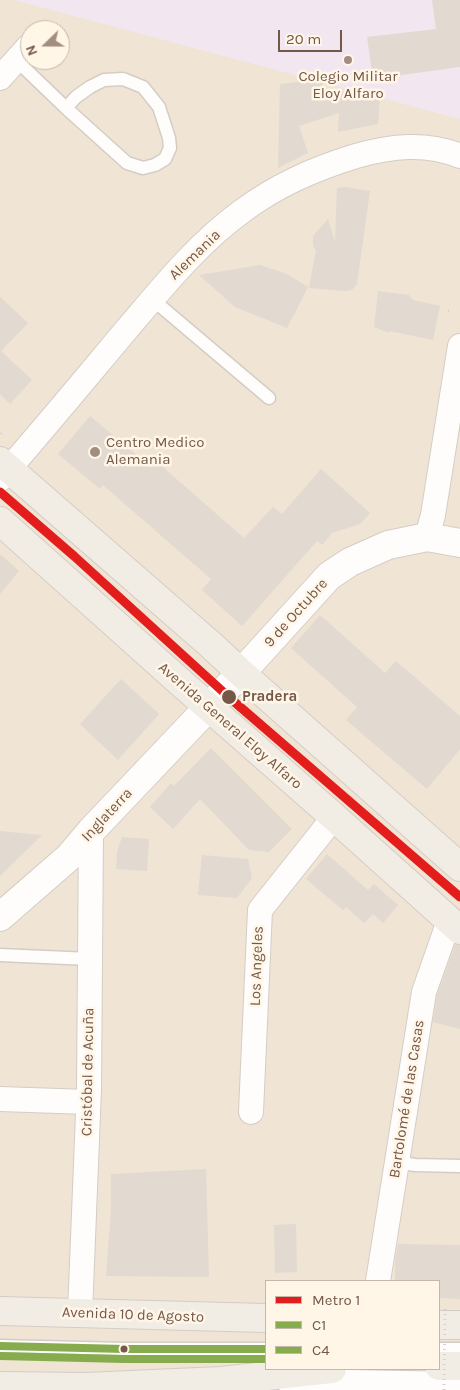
<!DOCTYPE html>
<html>
<head>
<meta charset="utf-8">
<style>
	body { margin:0 }
	#map { position:relative; width:460px; height:1390px; overflow:hidden; background:#f6f1e8; font-family:Karla,sans-serif }
	canvas { display:block }
	.legend { position:absolute; left:265px; top:1280px; width:175px; height:90px; box-sizing:border-box; background:#fff6e8; border:1px solid #c7b7a8; margin:0; padding:6px 9px; list-style:none; font-size:15px; color:#745848 }
	.legend li { display:flex; align-items:center; gap:10px; height:25px }
	.legend b { width:25px; border:1px solid #c7b7a8 }
	.north { position:absolute; left:20px; top:20px; width:50px; height:50px; box-sizing:border-box; background:#fff6e8; border:1px solid #c7b7a8; border-radius:50%; rotate:248deg; font-size:14px; font-weight:700; line-height:20px; text-align:center; color:#745848 }
	.north::after { content:''; display:block; margin:auto; width:18px; height:22px; background:#a28e80; clip-path:polygon(50% 0,100% 100%,50% 72%,0 100%) }
	.scale { position:absolute; left:278px; top:30px; width:64px; height:22px; box-sizing:border-box; border:2px solid #745848; border-top:0; padding-left:6px; font-size:15px; line-height:18px; white-space:nowrap; color:#745848; -webkit-text-stroke:4px #fff6e8; paint-order:stroke }
</style>
</head>
<body>
<div id="map">
<canvas width="460" height="1390"></canvas>
<ul class="legend">
<li><b style="height:6px;background:#e31d1b"></b>Metro 1</li>
<li><b style="height:6px;background:#86ac4e"></b>C1</li>
<li><b style="height:6px;background:#86ac4e"></b>C4</li>
</ul>
<div class="north">N</div>
<div class="scale">20 m</div>
</div>
<script>
const c = document.querySelector('canvas').getContext('2d');
c.lineJoin = 'round';
function paint(path, color) {
  c.fillStyle = color;
  c.fill(path, 'evenodd');
}
function stroke(path, color, width, dash) {
  c.strokeStyle = color;
  c.lineWidth = width;
  c.lineCap = dash ? 'butt' : 'round';
  c.setLineDash(dash || []);
  c.stroke(path);
}
function label(font, color, halo, rows, align = 'center') {
  c.font = font + ' Karla,sans-serif';
  c.lineWidth = 5;
  c.setLineDash([]);
  c.textBaseline = 'middle';
  c.strokeStyle = halo;
  c.fillStyle = color;
  for (const [text, x, y, turn = 0] of rows) {
    c.save();
    c.translate(x, y);
    c.rotate((+turn || 0) * Math.PI / 180);
    c.textAlign = isNaN(turn) ? turn : align;
    if (halo) c.strokeText(text, 0, 0);
    c.fillText(text, 0, 0);
    c.restore();
  }
}
paint(new Path2D(`
	M0,0H460V1390H0ZM30,30H60V60H30ZM266,1281H439V1369H266Z`), '#f0e4d5');
paint(new Path2D(`
	M14,0H460V119Z`), '#f2e7f1');
paint(new Path2D(`
	M432,0H460V67L373,79L367,37L436,29Z
	M323,79V88L380,97L378,124L338,132L339,113L299,126L308,153L278,168L280,84Z
	M346,187L370,191L357,284L352,290L344,291L309,288L316,250L313,246V236L328,219L335,242L337,188Z
	M260,265L287,274L308,287L287,328L235,307L199,275Z
	M378,291L409,295L413,300L440,306L433,340L389,331V333L374,327Z
	M0,297L28,323L1,351L32,380L10,404L0,394Z
	M90,416L152,468L157,462L244,538L273,507L282,514L321,469L370,513L360,524L332,533L322,545L317,541L242,626L202,590L211,579L103,485L100,489L58,454Z
	M0,554L19,571L0,594Z
	M320,615L385,673L396,661L460,716V749L427,789L346,720L357,707L291,648Z
	M121,679L159,714L118,760L80,724Z
	M211,748L292,829L269,852L249,850L200,799L173,829L150,807L171,783L174,786Z
	M0,831L42,835L0,876Z
	M122,837L149,839L147,871L116,869L117,852Z
	M327,854L368,890L374,884L398,905L383,923L373,914L364,923L346,907L343,910L306,879Z
	M202,855L248,859L252,878L237,898L198,895Z
	M455,945H460V1029L433,1022L437,995Z
	M206,1169L209,1277L106,1276L111,1210V1174Z
	M296,1224L297,1272L275,1273L274,1225Z
	M398,1244L460,1245V1299L439,1298V1281H395V1261Z`), '#e2d9d0');
const lane = new Path2D(`
	M16,60L66,108L127,163L143,168L155,165L165,159L170,148L169,138L159,107L143,87L123,79L104,80L90,87L76,97L66,108
	M152,299L269,398
	M0,955L90,959
	M397,1162L415,1165L460,1166
	M0,1346L124,1349H266
	M439,1349H460`);
const street = new Path2D(`
	M0,78L29,46
	M0,479C43,430 85,379 127,329C162,288 197,244 241,212C277,185 314,169 356,156C391,146 426,142 460,156
	M427,537L433,515L460,346
	M0,1099L88,1102
	M251,1112L260,910L334,817
	M378,1281L424,992L449,921
	M80,1313L89,1089L91,831`);
const secondary = new Path2D(`
	M0,917L69,857L91,831L241,673L329,576L350,562L388,545L427,537L460,543
	M292,1383L460,1386`);
const primary = new Path2D(`
	M0,461L211,645L241,673L460,867
	M0,521L180,682L334,817L460,930
	M0,1311L266,1318
	M439,1325H460
	M439,1366H460
	M0,1386L85,1387L221,1381L332,1369`);
stroke(lane, '#d4cdc5', 15);
stroke(street, '#d4cdc5', 26);
stroke(secondary, '#d5cdc4', 30);
stroke(primary, '#d5ccc5', 30);
stroke(new Path2D(`
	M448,311L451,312
	M1,434L4,431`), '#d8d0c9', 3, [1, 4]);
stroke(lane, '#fefdfc', 12);
stroke(street, '#fefdfc', 24);
stroke(secondary, '#fefdfc', 28);
stroke(primary, '#f2ede4', 28);
stroke(new Path2D(`
	M444,1390L445,1305`), '#d8d0c9', 3, [1, 4]);
stroke(new Path2D(`
	M0,1346L124,1349H266`), '#86ac4e', 8);
stroke(new Path2D(`
	M0,1356L124,1359H266`), '#86ac4e', 8);
stroke(new Path2D(`
	M0,492L74,556L231,699L460,897`), '#e31d1b', 9);
for (const [x, y, r, color] of [
	[348,60,5,"#a28e80"],
	[95,452,6,"#a28e80"],
	[229,697,8,"#745848"],
	[124,1349,4.5,"#745848"]
]) {
  const dot = new Path2D();
  dot.arc(x, y, r, 0, 2 * Math.PI);
  c.fillStyle = color;
  c.fill(dot);
  stroke(dot, '#fff6e8', 2);
}
label('15px', '#745848', '#fff6e8', [
	["Colegio Militar",348,77],
	["Eloy Alfaro",348,94],
	["Centro Medico",106,443,"left"],
	["Alemania",106,460,"left"]
]);
label('15px', '#745848', '#fff6e8', [
	["Alemania",195,255,-44],
	["9 de Octubre",296,613,-48],
	["Avenida General Eloy Alfaro",230,726,41],
	["Inglaterra",107,815,-47],
	["Los Angeles",257,966,-88],
	["Cristóbal de Acuña",88,1072,-89],
	["Bartolomé de las Casas",407,1099,-81],
	["Avenida 10 de Agosto",133,1315,2]
]);
label('bold 15px', '#745848', '#fff6e8', [
	["Pradera",242,697]
], 'left');
</script>
</body>
</html>
